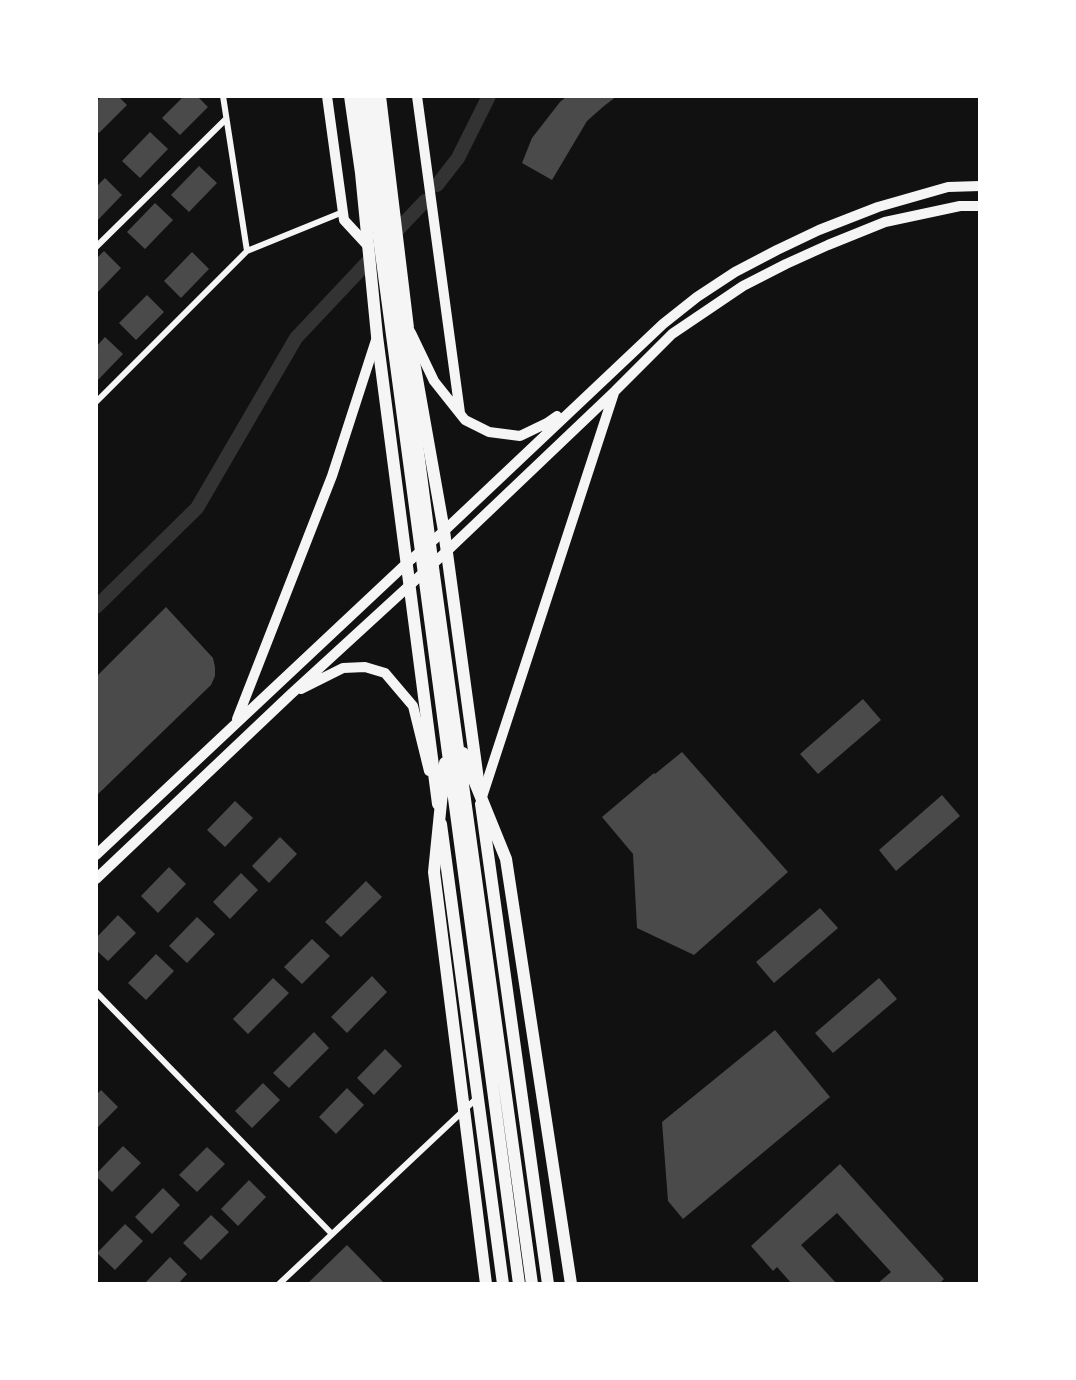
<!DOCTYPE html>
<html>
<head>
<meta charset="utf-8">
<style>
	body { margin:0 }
	#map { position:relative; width:1076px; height:1380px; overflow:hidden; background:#111; font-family:Georgia,serif }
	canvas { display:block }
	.frame { position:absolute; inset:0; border:98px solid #fff; pointer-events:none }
</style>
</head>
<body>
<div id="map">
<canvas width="1076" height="1380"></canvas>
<div class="frame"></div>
</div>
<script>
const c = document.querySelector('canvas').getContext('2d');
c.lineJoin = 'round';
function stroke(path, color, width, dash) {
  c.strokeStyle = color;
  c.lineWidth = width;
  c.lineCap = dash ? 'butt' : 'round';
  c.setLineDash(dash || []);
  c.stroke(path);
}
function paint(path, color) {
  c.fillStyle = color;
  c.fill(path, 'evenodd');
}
stroke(new Path2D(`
	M437,185L458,158L489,96
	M389,239L425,201
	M96,607L197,508L296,338L376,253`), '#333', 14);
paint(new Path2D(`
	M102,96H118L127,105L99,133L96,130V102Z
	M184,96H197L208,107L180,135L162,118Z
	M567,96H617L604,106L587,121L552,180L522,163L532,138L560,102Z
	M150,132L168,149L140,178L122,161Z
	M199,166L217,183L189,212L171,195Z
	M105,178L122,195L96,222V187Z
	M155,203L173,220L145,249L127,232Z
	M104,251L121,268L96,294V259Z
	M192,252L209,269L181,298L164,281Z
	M147,295L164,312L136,340L119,323Z
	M105,337L123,354L96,382V347Z
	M166,607L213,658L215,667V676L211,685L96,796V677Z
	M863,699L881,720L818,774L800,754Z
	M682,752L788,872L694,955L637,928L633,854L602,817L654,773L655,774Z
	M942,795L960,816L896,871L879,850Z
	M235,801L253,818L225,847L207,830Z
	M280,837L297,854L269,883L252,866Z
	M169,867L186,884L158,913L141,896Z
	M241,873L258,890L230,919L213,902Z
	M366,881L382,897L341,937L325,922Z
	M820,908L838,928L774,983L756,962Z
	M118,915L136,933L108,961L96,950V938Z
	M197,917L215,934L187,963L169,946Z
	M312,939L330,956L302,984L284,967Z
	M156,954L174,971L146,1000L128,983Z
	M372,976L387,992L347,1033L331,1017Z
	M273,978L289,993L248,1034L233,1019Z
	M879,978L897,999L833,1053L815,1033Z
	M775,1030L830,1097L683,1219L668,1201L662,1122Z
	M314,1032L329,1048L289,1088L273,1073Z
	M385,1049L402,1066L374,1095L357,1078Z
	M263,1083L280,1100L252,1128L235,1111Z
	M347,1088L364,1105L336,1134L319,1117Z
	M101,1090L118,1107L96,1129V1095Z
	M123,1146L141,1163L112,1192L96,1176V1174Z
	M207,1147L225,1164L197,1192L179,1175Z
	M840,1164L944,1279L939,1284H877L891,1272L837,1213L801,1245L837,1284H792L777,1267L773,1271L751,1246Z
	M249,1180L266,1197L238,1226L221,1209Z
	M163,1188L180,1205L152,1234L135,1217Z
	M211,1215L229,1232L201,1260L183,1243Z
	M125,1224L143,1241L115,1270L97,1253Z
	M347,1245L385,1284H307Z
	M170,1257L187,1274L178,1284H144Z`), '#4a4a4a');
stroke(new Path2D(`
	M223,96L247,251
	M96,247L226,119
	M96,402L247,251L343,212
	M96,992L332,1234
	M279,1284L478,1097`), '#f5f5f5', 6);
stroke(new Path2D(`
	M327,96L344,220L368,246
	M417,96L460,413
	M411,333L434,381L465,420L489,432L520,436L547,423L557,416
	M301,689L343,668L365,667L385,673L413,706L429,771
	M237,719L332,476L377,337
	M481,800L614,393
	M96,855L407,563L444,531L663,324L697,297L735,272L777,250L819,230L878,207L948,187L980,186
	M96,879L290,695L447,551L615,391L672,334L743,286L786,264L828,245L885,222L960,206H980`), '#f5f5f5', 10);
stroke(new Path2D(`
	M350,96L361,173L377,336L438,804
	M380,96L408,328L444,531L479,787
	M481,804L548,1284
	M441,824L503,1284`), '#f5f5f5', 12);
stroke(new Path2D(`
	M360,96L519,1284
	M372,96L434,575L532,1284
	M463,753L506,859L571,1284
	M445,763L434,872L486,1284`), '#f5f5f5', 12);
</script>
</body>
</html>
